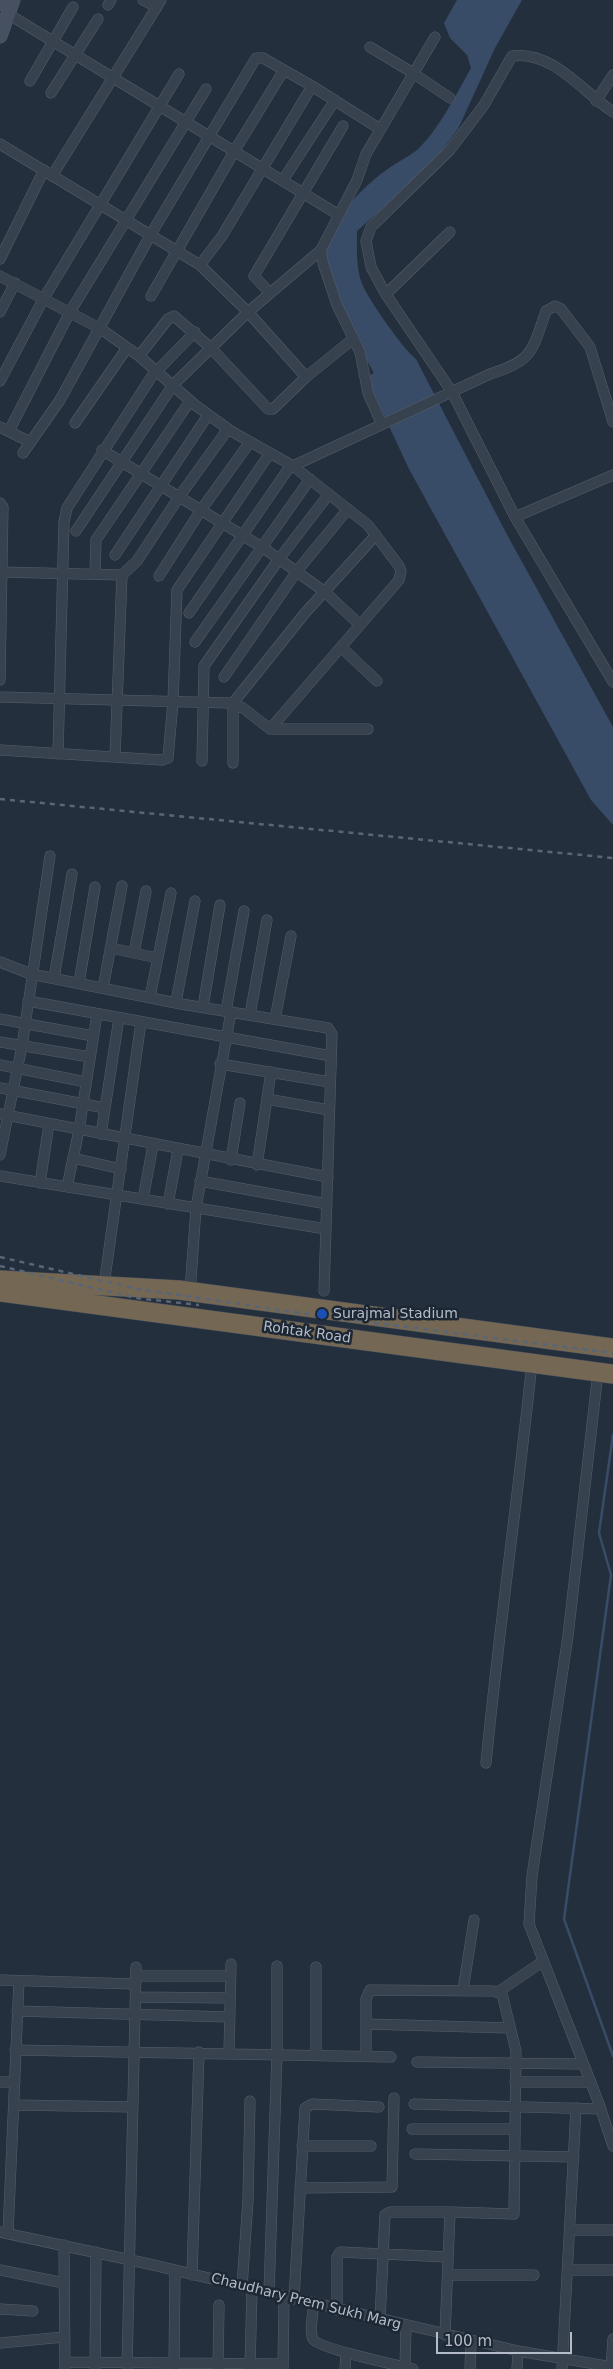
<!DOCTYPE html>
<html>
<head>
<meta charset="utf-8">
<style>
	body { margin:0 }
	#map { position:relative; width:613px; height:2369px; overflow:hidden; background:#242f3e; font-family:"DejaVu Sans",sans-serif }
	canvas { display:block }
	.scale { position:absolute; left:436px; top:2332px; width:136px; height:22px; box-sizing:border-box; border:2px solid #b4bcc9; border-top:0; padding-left:6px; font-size:15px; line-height:18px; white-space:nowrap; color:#b4bcc9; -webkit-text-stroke:4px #1d2633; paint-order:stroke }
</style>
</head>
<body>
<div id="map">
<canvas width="613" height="2369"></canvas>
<div class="scale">100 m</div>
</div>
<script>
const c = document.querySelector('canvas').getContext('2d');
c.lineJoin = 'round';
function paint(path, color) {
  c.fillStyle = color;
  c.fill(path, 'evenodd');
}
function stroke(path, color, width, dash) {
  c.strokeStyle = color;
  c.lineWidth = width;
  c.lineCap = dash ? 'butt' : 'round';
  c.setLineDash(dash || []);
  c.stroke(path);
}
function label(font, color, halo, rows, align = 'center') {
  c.font = font + ' "DejaVu Sans",sans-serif';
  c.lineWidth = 5;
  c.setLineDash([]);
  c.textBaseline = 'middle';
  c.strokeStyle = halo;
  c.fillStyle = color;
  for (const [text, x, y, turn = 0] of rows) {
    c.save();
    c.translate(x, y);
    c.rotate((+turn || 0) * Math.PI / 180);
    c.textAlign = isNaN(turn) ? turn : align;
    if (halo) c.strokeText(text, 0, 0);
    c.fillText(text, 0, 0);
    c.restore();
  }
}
paint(new Path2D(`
	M457,0H522L495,48L458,129L433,163L357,231C357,248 356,266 361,281C365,295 404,350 416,359L505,531L613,727V825L591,800L409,469L366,377L374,373C361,349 323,283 324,259C325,226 360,189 385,171C395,163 407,158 417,150C438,131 457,93 471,68L467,55L450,38L444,23Z`), '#394c67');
stroke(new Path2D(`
	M613,1435L599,1533L611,1575L564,1919L613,2056`), '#394c67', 2.5);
const street = new Path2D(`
	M143,0L157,7
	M108,5L111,0
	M8,14L339,215L321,250L323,263L337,305L360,352L368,393L379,418
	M370,47L413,73L450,98
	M30,81L73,7
	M51,93L98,19
	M596,101L613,75
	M613,112C583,92 552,50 512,56L484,105L450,150L371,227L366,241L371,267L385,293L452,392L515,517L613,682
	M0,144L200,265L248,312L306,377L353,339
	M52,176L161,0
	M283,180L335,100
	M339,215L357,180L366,154L435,37
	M0,259L44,170
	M200,265L222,236L312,86
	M0,276L101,329L139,356L195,405L231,431L293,466L368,525L399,566L401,571L399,580L270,729
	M270,293L254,276L343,126
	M386,294L450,232
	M151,296L235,150L284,70
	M0,312L15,283
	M139,356L168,319L174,316L211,348L268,409H273L306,377
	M0,381L44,298L179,74
	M75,423L127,348
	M0,427L30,442
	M9,431L70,312L206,89
	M102,450L265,549L325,592L360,625
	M23,453L60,400L151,234L256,58H263L312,86L380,129
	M293,466L490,374C533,361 532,351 546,311L555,306L561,309L590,347L613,422
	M0,503L3,507L0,680
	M515,517L613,475
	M76,531L173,385L248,312L321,250
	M115,555L208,415
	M0,572L122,575L115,757
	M95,574L96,540L190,401
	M122,575L137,561L179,497L228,429
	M159,576L201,510L250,442
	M189,613L291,465
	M195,642L310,479
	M341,647L377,681
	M224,677L297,571L348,509
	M0,697L229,703L243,708L270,729H368
	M0,750L162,760L168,758L173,702L177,590L270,453
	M58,754L64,522L67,508L152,376L195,332
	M202,761L204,666L279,559L329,494
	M233,763V703L305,613L376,535
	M111,948L157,958
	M134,953L146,891
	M0,962L31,974L181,1004L328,1028L332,1034L324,1291
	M54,978L72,874
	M79,983L95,887
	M103,988L122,886
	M150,997L171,893
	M28,1001L331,1056
	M176,1002L195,901
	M203,1007L220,905
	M226,1011L244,911
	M250,1015L267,920
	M0,1019L93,1036
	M275,1019L291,936
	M0,1042L90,1057
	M220,1064L330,1082
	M0,1065L86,1082
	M0,1088L105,1108
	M267,1099L329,1110
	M0,1114L328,1177
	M101,1134L119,1018
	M0,1155L22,1046L50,856
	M73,1158L121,1169
	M231,1160L240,1103
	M257,1165L271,1072
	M0,1176L326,1229
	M200,1181L327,1204
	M40,1183L49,1124
	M67,1187L79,1130L97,1014
	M143,1199L153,1145
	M168,1204L178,1150
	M104,1285L141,1022
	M190,1292L196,1208L231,1012
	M598,1372L568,1636L532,1876L529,1924L598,2101L613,2146
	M486,1763C499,1629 518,1496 532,1363
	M136,1976H230
	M0,1980L136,1984
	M463,1990L474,1920
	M498,1992L542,1962
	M136,1997L230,1998
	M17,2011L229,2017
	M366,2024L510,2028
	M15,2050L391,2057
	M229,2053L231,1964
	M316,2055V1967
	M366,2056V1999L370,1990L493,1991L502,1994L516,2051L514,2214L450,2212L445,2335
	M417,2062L583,2064
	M0,2082H15
	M515,2082H591
	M414,2104L601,2109
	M15,2105L133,2107
	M412,2129H515
	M302,2146H371
	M415,2154L574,2157
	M300,2188L392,2187L394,2098
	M570,2230H613
	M0,2232L149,2264L518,2351L613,2367
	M8,2234L19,1981
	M64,2245L65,2369
	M0,2270L64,2283
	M568,2270H613
	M192,2275L199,2052
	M448,2275H534
	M242,2287L248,2200L250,2101
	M269,2293L277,2054V1966
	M294,2299L305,2108L312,2104L379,2107
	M314,2304C313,2313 309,2331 313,2339C319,2349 398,2365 413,2369
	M0,2309L33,2311
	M337,2310V2257L340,2252L448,2257
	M380,2320L385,2215L390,2212H450
	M0,2343L64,2337
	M65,2362L283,2364
	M174,2368L175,2271
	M218,2368L219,2305
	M250,2368L252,2289
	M283,2368L284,2297
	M95,2369L96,2252
	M127,2369L136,1967
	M345,2369L346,2353
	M405,2369L406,2326
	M470,2369L471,2341
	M517,2369L518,2351
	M562,2369L576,2108
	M611,2369L613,2339`);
const secondary = new Path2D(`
	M0,3L1,0
	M0,36L13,0`);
const highway = new Path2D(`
	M0,1280L179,1290L613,1348
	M0,1292L613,1374`);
stroke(street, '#565f6c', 11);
stroke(secondary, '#565f6c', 15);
stroke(highway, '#434c59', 20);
stroke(street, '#38414e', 10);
stroke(secondary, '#465061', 14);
stroke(highway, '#746855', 19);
stroke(new Path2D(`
	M0,799L613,858
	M0,1257L138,1289L321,1316L613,1353
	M0,1266L136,1298L199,1305`), '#5a6575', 2.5, [5, 5]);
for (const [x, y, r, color] of [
	[322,1314,6,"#1a4fb4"]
]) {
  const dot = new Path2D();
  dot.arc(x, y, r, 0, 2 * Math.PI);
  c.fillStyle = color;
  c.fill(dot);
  stroke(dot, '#1d2633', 2);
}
label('14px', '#b4bcc9', '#1d2633', [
	["Surajmal Stadium",333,1314]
], 'left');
label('14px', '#b4bcc9', '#1d2633', [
	["Rohtak Road",307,1333,8],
	["Chaudhary Prem Sukh Marg",306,2302,14]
]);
</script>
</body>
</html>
